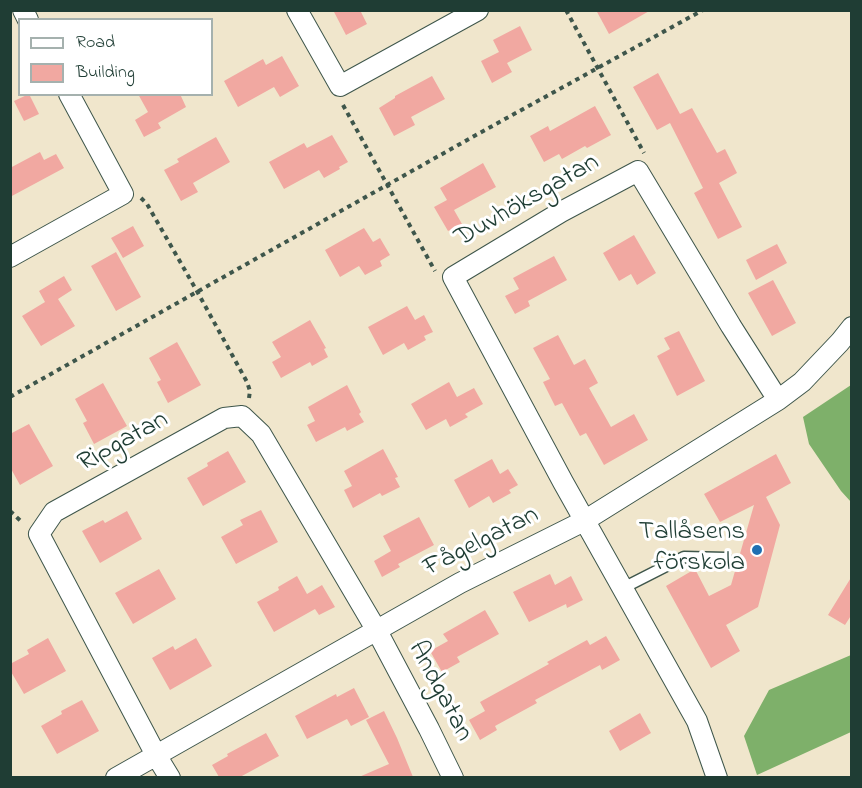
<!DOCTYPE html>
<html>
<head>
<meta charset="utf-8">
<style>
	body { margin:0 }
	#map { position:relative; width:862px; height:788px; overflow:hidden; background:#f0e6cc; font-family:"Indie Flower",sans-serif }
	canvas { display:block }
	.frame { position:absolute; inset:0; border:12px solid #1f3d34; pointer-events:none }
	.legend { position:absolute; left:18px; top:18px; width:195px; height:78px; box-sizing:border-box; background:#fff; border:2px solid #a5b1ae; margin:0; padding:8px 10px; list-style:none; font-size:18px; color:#1f3d34 }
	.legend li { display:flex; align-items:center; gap:12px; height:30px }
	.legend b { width:30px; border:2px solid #a5b1ae }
</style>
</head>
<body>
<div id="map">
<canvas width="862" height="788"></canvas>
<div class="frame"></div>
<ul class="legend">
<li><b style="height:8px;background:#fff"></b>Road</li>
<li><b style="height:16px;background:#f1a8a1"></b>Building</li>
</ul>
</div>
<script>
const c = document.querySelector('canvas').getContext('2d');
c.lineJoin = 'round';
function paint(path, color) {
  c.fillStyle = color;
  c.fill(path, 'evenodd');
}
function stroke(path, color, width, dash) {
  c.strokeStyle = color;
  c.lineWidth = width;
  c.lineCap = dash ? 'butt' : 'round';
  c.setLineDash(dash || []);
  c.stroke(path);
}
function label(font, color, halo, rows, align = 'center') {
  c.font = font + ' "Indie Flower",sans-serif';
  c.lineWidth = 6;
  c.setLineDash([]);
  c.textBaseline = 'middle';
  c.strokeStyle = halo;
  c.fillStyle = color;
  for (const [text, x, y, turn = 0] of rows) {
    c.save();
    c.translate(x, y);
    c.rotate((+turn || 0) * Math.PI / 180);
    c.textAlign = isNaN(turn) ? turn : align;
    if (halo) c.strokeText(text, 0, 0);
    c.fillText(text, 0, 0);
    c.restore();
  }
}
paint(new Path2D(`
	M851,385V502L841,491L809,444L803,417Z
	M851,655V732L757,775L744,736L769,690Z`), '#7eb06a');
paint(new Path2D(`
	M333,10H360L367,24L346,35Z
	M596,10H651L609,34Z
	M520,26L532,50L507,63L512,72L492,83L481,61L499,52L493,40Z
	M282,56L299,86L280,97L274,87L238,107L224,81L263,59L266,65Z
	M658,73L680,114L692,108L717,153L725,149L737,173L719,183L742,227L718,239L694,193L703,188L670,123L657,130L633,87Z
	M432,76L445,99L411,117L415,125L394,136L379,108L395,98V96Z
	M29,94L39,114L24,121L14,101Z
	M138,94H180L186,107L158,123L161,128L144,137L135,120L148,112Z
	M595,106L611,135L587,148L585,146L562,159L559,154L544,162L530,136L548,126L550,131Z
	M332,135L348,162L339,167L340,169L324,178L319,170L284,189L269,162L304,143L307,148Z
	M216,137L230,162L193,183L198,192L181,201L164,170L179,162L177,159Z
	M40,152L44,160L56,154L64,168L10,197V168Z
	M483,163L496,187L454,210L462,224L448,231L434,207L447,200L440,188Z
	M133,226L144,246L123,258L111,238Z
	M364,228L373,242L380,238L390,255L380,261L382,266L365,275L359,266L340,277L325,250Z
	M634,235L656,273L637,285L631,274L619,281L603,253Z
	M777,244L787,263L756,280L746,260Z
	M116,252L141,297L116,311L91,266Z
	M554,256L567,280L528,301L530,306L515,314L505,296L519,289L513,278Z
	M64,276L72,290L58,299L75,326L41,346L22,316L45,302L39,291Z
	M773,280L796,323L772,336L748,293Z
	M407,306L415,320L424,315L433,332L424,336L426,340L408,350L404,343L383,355L368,327Z
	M310,320L326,348L324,349L328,357L312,366L310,362L281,378L272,362L281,357L272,342Z
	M679,331L705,381L677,396L657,356L670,349L664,338Z
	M558,335L574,365L585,359L598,383L589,388L611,427L634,414L648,440L604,465L586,433L580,436L562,403L555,406L543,382L550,379L533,348Z
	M177,342L201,385L168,403L157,382L161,380L149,358Z
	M449,382L457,397L474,388L483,404L465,414L468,417L450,427L446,419L426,430L411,404Z
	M103,383L127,426L94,444L83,423L87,421L75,399Z
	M347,385L361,412L359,414L364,422L347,431L345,427L316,442L307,425L315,421L308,407Z
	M29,424L53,466L20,485L10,467V434Z
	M383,449L398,477L395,478L400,487L382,496L380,493L353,508L344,490L352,486L344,471Z
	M228,451L246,482L203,506L187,478L208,466L207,463Z
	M776,454L791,483L766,497L780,525L758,607L726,625L740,651L711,668L666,586L695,569L709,596L731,585L754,505L720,522L704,494Z
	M492,459L500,474L508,469L518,485L509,490L511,493L493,503L489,496L469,508L454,480Z
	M261,510L278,542L236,564L221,537L243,525L240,520Z
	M127,511L142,539L100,563L82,531L103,520L105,523Z
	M419,517L434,545L398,564L400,567L382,577L374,561L391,551L383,536Z
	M159,569L176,599L133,624L115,593Z
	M550,574L555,585L571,576L583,600L567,608L566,604L529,622L513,592Z
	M297,576L307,594L322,585L335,607L319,615L315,609L274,632L257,602L279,590L278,587Z
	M852,576V614L845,625L828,615Z
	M485,610L499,634L457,657L460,662L442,672L430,651L448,641L443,634Z
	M606,636L620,660L602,670L600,665L535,700L537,703L495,726L497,730L480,740L469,720L485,711L480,702L549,664L547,662L587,640L590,645Z
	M48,638L66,671L24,694L10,670V664L29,654L27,650Z
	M196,638L212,666L170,690L152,658L173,646L175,650Z
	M354,688L369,717L351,726L347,719L307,739L295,716L336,694L337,697Z
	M82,700L99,731L57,754L41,726L62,714L61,711Z
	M384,711L397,738L413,777H359L389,764L366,720Z
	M640,713L651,733L620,751L609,731Z
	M266,733L279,756L240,777H219L212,765L228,756L227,754Z`), '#f1a8a1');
const service = new Path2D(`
	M623,588L684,557L726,558`);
const minor = new Path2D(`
	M23,10L28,20
	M297,10L340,86L478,10
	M10,257L123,194L69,94
	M116,778L460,583L584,521L778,400L802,382L840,342L852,327
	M170,778L156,755L39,534L54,512L224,418L242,416L261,434L377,631L429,729L453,778
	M717,778L697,721L563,482L453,277L561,212L638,171L731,326L778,400`);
stroke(service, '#3e564b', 13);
stroke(minor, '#3e564b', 22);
stroke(new Path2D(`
	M566,10L644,153
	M343,105L435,271
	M141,198L147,204L198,293L247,382L250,391L249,398
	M10,397L476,135L703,10
	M10,511L23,523`), '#3e564b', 4, [4.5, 4.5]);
stroke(service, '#fff', 10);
stroke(minor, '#fff', 20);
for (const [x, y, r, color] of [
	[757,550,6,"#1f6fb2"]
]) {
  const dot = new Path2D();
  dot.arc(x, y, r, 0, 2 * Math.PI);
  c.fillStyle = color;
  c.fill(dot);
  stroke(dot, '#fff', 2);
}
label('27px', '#1f3d34', '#fff', [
	["Duvhöksgatan",528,202,-30],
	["Ripgatan",124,443,-29],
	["Fågelgatan",482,543,-27],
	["Andgatan",439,692,62]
]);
label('27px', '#1f3d34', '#fff', [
	["Tallåsens",745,534],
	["förskola",745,565]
], 'right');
</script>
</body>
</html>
